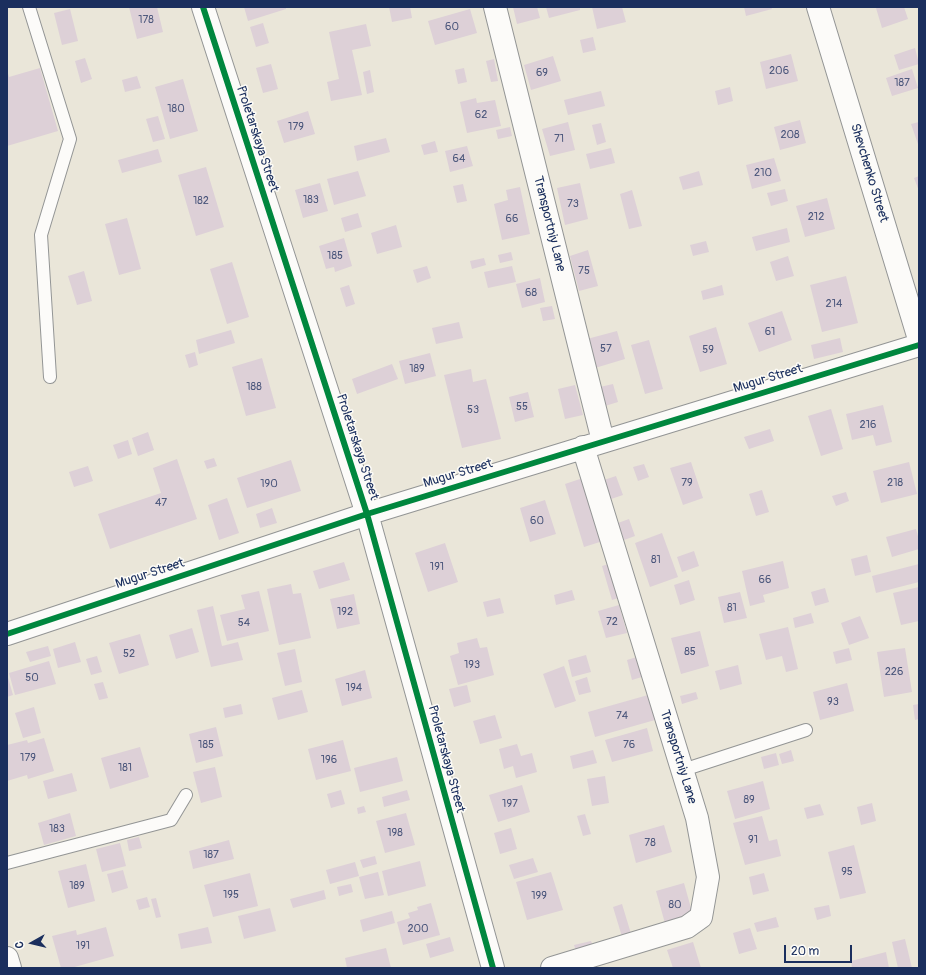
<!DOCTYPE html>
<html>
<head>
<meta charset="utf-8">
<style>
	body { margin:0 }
	#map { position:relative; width:926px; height:975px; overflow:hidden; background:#eae6d9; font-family:Pangolin,sans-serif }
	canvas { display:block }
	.frame { position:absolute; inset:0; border:8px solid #1b2f5e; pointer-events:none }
	.north { position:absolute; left:12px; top:923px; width:40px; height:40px; -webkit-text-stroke:3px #fdfcf7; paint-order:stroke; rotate:262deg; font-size:11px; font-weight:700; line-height:16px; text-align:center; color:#1b2f5e }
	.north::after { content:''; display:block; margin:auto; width:14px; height:18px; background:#1b2f5e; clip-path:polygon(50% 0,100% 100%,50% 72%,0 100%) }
	.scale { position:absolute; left:784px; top:945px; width:68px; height:18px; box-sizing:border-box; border:2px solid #1b2f5e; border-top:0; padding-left:5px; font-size:12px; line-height:14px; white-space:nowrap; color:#1b2f5e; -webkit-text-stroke:3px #fdfcf7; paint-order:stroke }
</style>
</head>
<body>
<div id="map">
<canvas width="926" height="975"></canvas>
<div class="frame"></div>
<div class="north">С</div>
<div class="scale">20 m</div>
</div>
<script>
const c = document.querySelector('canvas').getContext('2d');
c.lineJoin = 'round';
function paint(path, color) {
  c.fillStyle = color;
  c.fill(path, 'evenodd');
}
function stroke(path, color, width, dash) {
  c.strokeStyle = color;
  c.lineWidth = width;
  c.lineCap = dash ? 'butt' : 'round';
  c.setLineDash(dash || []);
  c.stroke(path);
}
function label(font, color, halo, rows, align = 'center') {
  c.font = font + ' Pangolin,sans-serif';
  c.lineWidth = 3;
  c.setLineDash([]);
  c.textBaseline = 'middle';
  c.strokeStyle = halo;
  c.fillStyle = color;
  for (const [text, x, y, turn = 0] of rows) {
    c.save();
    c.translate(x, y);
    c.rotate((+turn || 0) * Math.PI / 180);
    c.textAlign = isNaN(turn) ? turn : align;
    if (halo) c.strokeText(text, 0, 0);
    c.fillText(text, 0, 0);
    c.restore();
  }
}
paint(new Path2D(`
	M129,7H157L163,32L137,39Z
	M244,7H286V9L248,21Z
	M389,7H410L412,18L392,22Z
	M513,7H537L540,18L517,24Z
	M546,7H580V10L549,18Z
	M592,7H622L626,22L597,29Z
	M744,7H771L772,9L746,16Z
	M880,7H904L908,19L882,28L876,8Z
	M70,9L78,41L62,45L54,13Z
	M470,9L477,33L435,45L428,21Z
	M263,23L269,43L256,47L250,27Z
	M366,24L371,46L352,50L362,95L331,101L327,82L339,79L329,32Z
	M593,37L596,50L583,53L580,40Z
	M915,48L919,64L899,70L894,55Z
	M791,54L798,81L766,89L760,62Z
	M553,56L561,81L531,90L524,65Z
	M85,58L92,79L81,83L75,61Z
	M494,59L498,81L491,82L486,61Z
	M271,64L278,89L263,93L256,68Z
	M40,68L58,131L7,146V70L9,77Z
	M464,68L467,82L458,84L455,70Z
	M912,69L918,88L892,96L886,78Z
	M370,70L374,92L367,94L363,72Z
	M137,76L141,88L125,92L122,80Z
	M183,79L198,131L170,139L155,87Z
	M730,87L733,101L718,105L715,91Z
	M601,91L605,106L568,115L564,100Z
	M476,98L477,103L495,100L501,126L467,133L460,102Z
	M308,111L315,134L284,143L277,121Z
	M158,116L165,139L153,142L146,119Z
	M800,120L806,143L780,150L774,127Z
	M568,122L575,150L550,156L542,129Z
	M919,122V147L911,124Z
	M601,123L606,142L597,145L592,125Z
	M510,127L512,136L498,139L496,130Z
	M386,138L390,152L357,161L354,146Z
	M435,141L438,152L424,155L421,145Z
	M467,146L473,166L450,172L445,151Z
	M611,148L615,163L590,169L586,154Z
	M158,149L162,162L122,173L118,160Z
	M774,158L781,181L752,189L746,165Z
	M206,167L224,227L196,236L178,175Z
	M358,171L366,196L334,205L327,179Z
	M699,171L703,185L683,190L679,177Z
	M919,176V191L914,178Z
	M320,183L328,211L303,218L295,190Z
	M580,183L588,219L565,225L557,188Z
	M463,184L467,201L457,203L453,186Z
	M520,187L530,234L502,240L494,204L508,200L506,190Z
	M785,189L788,201L771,206L767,193Z
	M632,190L642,226L629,229L620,194Z
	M827,198L835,229L805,237L796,206Z
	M358,213L362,227L345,232L341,218Z
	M127,218L141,269L119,275L105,224Z
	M396,225L402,247L377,254L371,233Z
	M787,228L790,242L756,251L752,237Z
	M344,238L352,266L335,272L334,267L326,269L319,246Z
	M706,241L709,252L693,256L690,245Z
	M588,250L598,286L579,291L570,256Z
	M511,252L513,260L500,263L498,255Z
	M788,256L794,276L776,281L770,262Z
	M484,258L486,265L472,269L470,261Z
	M232,262L249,317L227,324L210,269Z
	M427,266L431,278L417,283L413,270Z
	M512,266L516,282L488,288L484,272Z
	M84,271L92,301L77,305L68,276Z
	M846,276L858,323L822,332L810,285Z
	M540,278L545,302L522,308L516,284Z
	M349,285L355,304L346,307L340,288Z
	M722,285L724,295L703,300L701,291Z
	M552,306L555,319L543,321L540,308Z
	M782,311L792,340L759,352L748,323Z
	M459,322L463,338L436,344L432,328Z
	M716,327L727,364L700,372L689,336Z
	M231,330L235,343L199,354L196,340Z
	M617,331L625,359L595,368L587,339Z
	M840,338L843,352L814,359L811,345Z
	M649,340L663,389L645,394L631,345Z
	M195,352L198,365L189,368L185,355Z
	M430,353L436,376L405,384L399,361Z
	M262,358L276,408L246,416L232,367Z
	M392,364L398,379L357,394L352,379Z
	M471,369L473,382L486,379L501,439L462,448L444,375Z
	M613,384L618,402L605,406L600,387Z
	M575,385L583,415L565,419L558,389Z
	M528,392L534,417L515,422L509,397Z
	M883,405L892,442L876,446L873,435L852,440L846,414Z
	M831,409L843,449L821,456L808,416Z
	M770,429L774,441L749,449L744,437Z
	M148,432L154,450L138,456L132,438Z
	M128,440L132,454L118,459L113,445Z
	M214,458L217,466L207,469L204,461Z
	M177,459L197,519L110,549L98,514L161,493L153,468Z
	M291,460L301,491L247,508L237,478Z
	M691,462L703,498L683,505L670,468Z
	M909,462L917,494L881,503L873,471Z
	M644,464L649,477L638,481L633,467Z
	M88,466L93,481L74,487L69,472Z
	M616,476L623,495L608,500L601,481Z
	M583,478L603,541L584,547L565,484Z
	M762,490L769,512L756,516L749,494Z
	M846,492L849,501L836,506L832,496Z
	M227,498L239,533L219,540L208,505Z
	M545,500L556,534L530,542L520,508Z
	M272,508L277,523L260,528L256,514Z
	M629,519L635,536L624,540L618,523Z
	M916,529L919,540V549L892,557L886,537Z
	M662,533L678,577L650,587L635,543Z
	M445,543L458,582L428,592L415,553Z
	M694,551L699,566L682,572L677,557Z
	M867,555L871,572L855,576L851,559Z
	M783,561L789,588L763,595L765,602L750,606L742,571Z
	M344,562L350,580L319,589L313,571Z
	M612,563L622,597L612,600L602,566Z
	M919,564V582L876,593L872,576Z
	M689,580L695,600L680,605L674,585Z
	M291,584L293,594L301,593L311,638L279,645L267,589Z
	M919,587V621L901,625L893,593Z
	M825,588L829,602L815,606L811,592Z
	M572,590L575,600L556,605L554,595Z
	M259,591L269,631L227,641L220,615L245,609L241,595Z
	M740,592L747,618L724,623L718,597Z
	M354,594L360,624L337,629L330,599Z
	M500,598L504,613L487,617L483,602Z
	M619,605L627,633L606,638L598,611Z
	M213,606L222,646L238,642L243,660L211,667L197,610Z
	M811,613L814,623L795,628L793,618Z
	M860,616L869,638L849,645L841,623Z
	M788,627L798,669L786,672L782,656L766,660L759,634Z
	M192,628L199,652L176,659L169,635Z
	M700,631L709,666L681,674L671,638Z
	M140,634L149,665L119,674L109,643Z
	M477,638L480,648L487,647L494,675L458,685L450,656L459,653L457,643Z
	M75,642L81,662L58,668L53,649Z
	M48,646L51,656L30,662L26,652Z
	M849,648L852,660L836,664L833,652Z
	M905,648L912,692L884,697L877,652Z
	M295,649L302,682L285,686L277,653Z
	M586,655L591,672L572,677L568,660Z
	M97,656L102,672L91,675L86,659Z
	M640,656L645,676L632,680L627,660Z
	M49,661L56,684L15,695L9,673Z
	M738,665L742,684L720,690L715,671Z
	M564,666L576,701L555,708L543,674Z
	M365,670L372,698L342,706L335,679Z
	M7,674L13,695L7,697Z
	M587,677L591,692L579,695L575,681Z
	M103,682L108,698L99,700L94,684Z
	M847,683L854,711L820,720L813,692Z
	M467,685L471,702L454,707L449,689Z
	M302,690L308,712L278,720L272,698Z
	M696,692L698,699L682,704L680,696Z
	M648,695L655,720L595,737L588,712Z
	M241,704L243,714L225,718L223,708Z
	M919,704V719L915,720L913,705Z
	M34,707L41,733L23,738L15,713Z
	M495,715L502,738L480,744L473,721Z
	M216,727L223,756L196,763L189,734Z
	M647,728L653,751L612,762L605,740Z
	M44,738L54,771L28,779L27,775L7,781V745L27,740L28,743Z
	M343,740L351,771L316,780L308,749Z
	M517,744L521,756L532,753L537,772L516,778L513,766L504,769L499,749Z
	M140,747L149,777L110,789L101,758Z
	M593,750L597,763L573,769L570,756Z
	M791,750L794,761L782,764L779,754Z
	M776,753L779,765L764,769L761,757Z
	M397,757L403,781L360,792L354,768Z
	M215,767L222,797L201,803L193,772Z
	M72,773L77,791L48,799L43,781Z
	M605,776L609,803L592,806L587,779Z
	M763,781L770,809L735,819L727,791Z
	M522,785L530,812L498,822L489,795Z
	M341,790L345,804L331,808L327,794Z
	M407,790L410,800L384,807L382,797Z
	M872,803L876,821L861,825L857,807Z
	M820,804L824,815L807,819L804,808Z
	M364,806L366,812L358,814L357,808Z
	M70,813L76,836L44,845L38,823Z
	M406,813L415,845L385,853L376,821Z
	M585,814L591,834L583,836L577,816Z
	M762,816L769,841L777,839L781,856L745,865L733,823Z
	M664,825L672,852L636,863L629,835Z
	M511,828L517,849L500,854L494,833Z
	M139,837L142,848L129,851L127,840Z
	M229,840L234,859L193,869L189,851Z
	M120,843L126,866L102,872L96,849Z
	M854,845L866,893L840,899L828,852Z
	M375,856L377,864L363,868L360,860Z
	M533,858L538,872L514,879L509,865Z
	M420,861L426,886L388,896L382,871Z
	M355,862L359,876L330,884L326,870Z
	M86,864L95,901L68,908L58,871Z
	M123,870L128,888L112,893L107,874Z
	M378,872L384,895L365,899L359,877Z
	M551,872L563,910L527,920L516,882Z
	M250,873L258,906L213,917L204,885Z
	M764,873L769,891L753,895L749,877Z
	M684,883L694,919L666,927L656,891Z
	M351,884L353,892L339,896L337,887Z
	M324,890L326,899L293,908L290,899Z
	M147,897L150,907L139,910L136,900Z
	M156,898L161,917L156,918L151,899Z
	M431,903L440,935L403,945L397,922L410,918L408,913L418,910L417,907Z
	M622,904L632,937L623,940L613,907Z
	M829,905L831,916L817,920L814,908Z
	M270,908L276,931L244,939L238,916Z
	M392,911L395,923L363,932L360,920Z
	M776,917L779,927L757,932L754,923Z
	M106,927L114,956L71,968H61L52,936L76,930L77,935Z
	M208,927L212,943L181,949L178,934Z
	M750,928L757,949L739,954L733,933Z
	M450,937L454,951L430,958L426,944Z
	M905,939L912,968H898L892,942Z
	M591,941L594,949L577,954L574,945Z
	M693,942L701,968H673L667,950Z
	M386,948L391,968H347L345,958Z
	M886,952L889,968H852L851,961Z`), '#ddd0d7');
const lane = new Path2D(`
	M29,7L70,139L41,235L50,377
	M683,770L806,730
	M7,863L171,820L186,795`);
const street = new Path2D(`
	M203,7L367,514L493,968
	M495,7L603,441
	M7,634L367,514L919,345
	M552,968L687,927L701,917L708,877L697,818L583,447`);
const secondary = new Path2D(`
	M818,7L919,339
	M7,958L10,968`);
stroke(lane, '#939595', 14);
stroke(street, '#939595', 24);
stroke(secondary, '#939595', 24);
stroke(lane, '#fcfbf9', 12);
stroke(street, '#fcfbf9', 22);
stroke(secondary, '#fcfbf9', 22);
stroke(new Path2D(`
	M203,7L367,514L493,968
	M7,634L367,514L919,345`), '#00873e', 6);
label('11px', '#4c577c', null, [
	["178",146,20],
	["60",452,27],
	["206",779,71],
	["69",542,73],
	["187",902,83],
	["180",176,109],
	["62",481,115],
	["179",296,127],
	["208",790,135],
	["71",559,139],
	["64",459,159],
	["210",763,173],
	["183",311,200],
	["182",201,201],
	["73",573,204],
	["212",816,217],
	["66",512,219],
	["185",335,256],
	["75",584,271],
	["68",531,293],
	["214",834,304],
	["61",770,332],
	["57",606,349],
	["59",708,350],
	["189",417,369],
	["188",254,387],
	["55",522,407],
	["53",473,410],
	["216",868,425],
	["79",687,483],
	["218",895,483],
	["190",269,484],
	["47",161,503],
	["60",537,521],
	["81",656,560],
	["191",437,567],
	["66",765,580],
	["81",732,608],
	["192",345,612],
	["72",612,622],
	["54",244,623],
	["85",690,652],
	["52",129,654],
	["193",472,665],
	["226",894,672],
	["50",32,678],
	["194",354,688],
	["93",833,702],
	["74",622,716],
	["185",206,745],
	["76",629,745],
	["179",28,758],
	["196",329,760],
	["181",125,768],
	["89",749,800],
	["197",510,804],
	["183",57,829],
	["198",395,833],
	["91",753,840],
	["78",650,843],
	["187",211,855],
	["95",847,872],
	["189",77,886],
	["195",231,895],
	["199",539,896],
	["80",675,905],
	["200",418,929],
	["191",83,946]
]);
label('13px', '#1b2f5e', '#fdfcf7', [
	["Proletarskaya Street",257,139,72],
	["Shevchenko Street",869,173,73],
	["Transportniy Lane",549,224,76],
	["Mugur Street",768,379,-17],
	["Proletarskaya Street",357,447,72],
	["Mugur Street",458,474,-17],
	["Mugur Street",150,574,-18],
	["Transportniy Lane",678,757,73],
	["Proletarskaya Street",446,759,75]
]);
</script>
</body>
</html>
